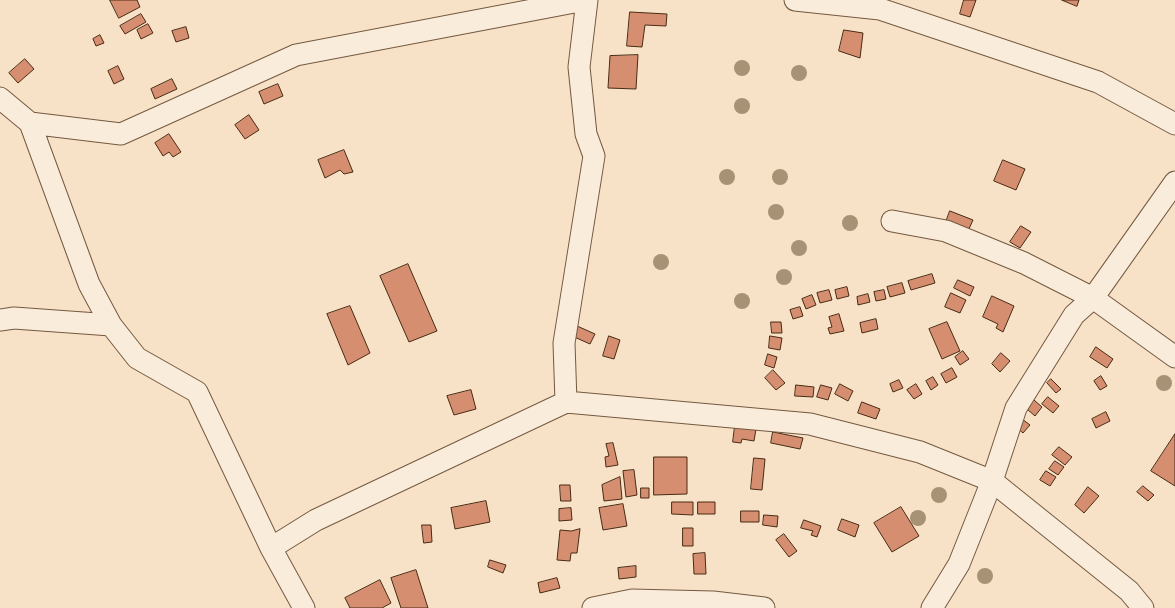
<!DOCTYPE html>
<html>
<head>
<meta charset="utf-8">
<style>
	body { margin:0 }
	canvas { display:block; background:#f7e2c7 }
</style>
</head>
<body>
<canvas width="1175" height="608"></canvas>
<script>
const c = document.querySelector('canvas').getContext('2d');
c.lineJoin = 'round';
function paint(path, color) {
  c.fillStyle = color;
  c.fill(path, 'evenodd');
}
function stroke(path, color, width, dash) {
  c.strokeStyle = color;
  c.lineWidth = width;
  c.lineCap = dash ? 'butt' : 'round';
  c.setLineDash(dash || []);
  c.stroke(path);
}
const building = new Path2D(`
	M110,0H137L140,7L119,18Z
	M964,0H976L970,17L960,14Z
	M1062,0H1079L1077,6Z
	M630,12L667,14L666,26L645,25L642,47L627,46Z
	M141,14L146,22L125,34L120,26Z
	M148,24L153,33L141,39L137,30Z
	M186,27L189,38L176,42L172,31Z
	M844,30L863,33L860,58L839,51Z
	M100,35L104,43L96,46L93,39Z
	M638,55L636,89L608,88L610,56Z
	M25,59L34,69L18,83L9,73Z
	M118,66L124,79L114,84L108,71Z
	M172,79L177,89L155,99L151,89Z
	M278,84L283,96L264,104L259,92Z
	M249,115L259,130L245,139L235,125Z
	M169,134L181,152L173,157L169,152L163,156L155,143Z
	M344,150L353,172L344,174L340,170L325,178L318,160Z
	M1003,160L1025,169L1016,190L994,181Z
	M950,211L973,220L968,231L946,222Z
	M1021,226L1031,232L1020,248L1010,242Z
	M408,264L437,331L409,342L380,276Z
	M932,274L935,283L911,290L908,281Z
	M958,280L974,287L970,296L954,288Z
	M902,283L905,293L890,297L887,287Z
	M847,287L849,296L837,299L835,290Z
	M829,290L832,300L820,303L817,293Z
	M884,290L886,299L876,301L874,292Z
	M951,293L966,300L960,313L945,307Z
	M868,294L870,302L858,305L857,297Z
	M812,295L816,305L806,309L802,299Z
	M992,296L1014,306L1003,332L996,328L998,324L983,317Z
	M350,306L370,353L348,365L327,314Z
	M800,307L803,316L793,319L790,310Z
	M839,314L844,331L830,334L828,328L832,327L829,317Z
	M876,319L878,329L862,333L860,323Z
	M771,322H781L782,333H772Z
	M947,322L960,351L942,359L929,329Z
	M577,326L595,334L590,344L572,336Z
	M609,336L620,340L614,359L603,356Z
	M770,336L782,338L780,350L769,348Z
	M1096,347L1113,359L1107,368L1090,357Z
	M963,351L969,359L960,365L955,357Z
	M1001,353L1010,361L1000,372L992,364Z
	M768,354L777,357L774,368L765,365Z
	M952,368L957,377L946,383L941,374Z
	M773,370L785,383L776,390L765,378Z
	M1101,376L1107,386L1100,390L1094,381Z
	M933,377L938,385L931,390L926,381Z
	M1051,379L1061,389L1056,393L1047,383Z
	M899,380L903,388L893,392L890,384Z
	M840,384L853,391L848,401L835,394Z
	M916,384L922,394L914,399L907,390Z
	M796,385L814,387L813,397L795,396Z
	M821,385L832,388L828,400L817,397Z
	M471,390L476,409L454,415L447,396Z
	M1048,397L1059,406L1053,413L1042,404Z
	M1034,400L1042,407L1035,416L1027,409Z
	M862,402L880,409L876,419L858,413Z
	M1106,412L1110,421L1096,428L1092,419Z
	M1022,419L1030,425L1023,433L1016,427Z
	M735,426L756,429L754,441L742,439L741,443L733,442Z
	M773,432L803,438L800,449L771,443Z
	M1175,434V486L1151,471Z
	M613,443L618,465L606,467L605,457L609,456L606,444Z
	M1059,447L1072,457L1065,465L1052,455Z
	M654,457H687V494L654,495Z
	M754,458L765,459L762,490L751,489Z
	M1055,461L1064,467L1058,475L1049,469Z
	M634,470L637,495L626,497L623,471Z
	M1046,471L1056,477L1050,486L1040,480Z
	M620,477L622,499L604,501L602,485Z
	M560,485H570L571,501H561Z
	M1143,486L1154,495L1148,501L1137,492Z
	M1088,487L1099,496L1084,513L1075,505Z
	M641,488H649V498H641Z
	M486,501L490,522L455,529L451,508Z
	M672,502H693V515L672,514Z
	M698,502H715V514H698Z
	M623,504L627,526L603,530L599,508Z
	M901,507L919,536L892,552L874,523Z
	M571,508L572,520L559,521V509Z
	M741,511H759V522H741Z
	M764,515L778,516L777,527L763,525Z
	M842,519L859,525L855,537L838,530Z
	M804,520L821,526L817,537L811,535L813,531L801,528Z
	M422,525H431L432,542L424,543Z
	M683,528H693V546H683Z
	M580,529L577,553H571L570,561L557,560L560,530L571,531Z
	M784,534L797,551L789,557L776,540Z
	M705,553L706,574H694L693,554Z
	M490,560L506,565L503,573L488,567Z
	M636,566V577L619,579L618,568Z
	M416,570L428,608H401L391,578Z
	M557,578L560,588L540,593L538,583Z
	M380,580L391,603L382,608H350L345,598Z`);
paint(building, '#d68e70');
stroke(building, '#482b13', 1);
const minor = new Path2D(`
	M795,0L880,9L1098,82L1175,124
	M0,98L30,123L89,284L111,325L137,358L197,392L271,548L304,608
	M30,123L121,134L296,55L585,0
	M892,221L946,231L1024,263L1093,298L1175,357
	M0,320L14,318L111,325
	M566,402L564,343L594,156L586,134L579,67L587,0
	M271,548L316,520L566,402L810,424L920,452L992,481L1129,591L1143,608
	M593,608L632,600L713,602L764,608
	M932,608L959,564L992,481L1016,408L1074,315L1093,298L1175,182`);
stroke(minor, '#745940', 23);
stroke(minor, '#faecdb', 21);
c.fillStyle = '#a79276';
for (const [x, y] of [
	[742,68],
	[799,73],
	[742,106],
	[727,177],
	[780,177],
	[776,212],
	[850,223],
	[799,248],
	[661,262],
	[784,277],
	[742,301],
	[1164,383],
	[939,495],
	[918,518],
	[985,576]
]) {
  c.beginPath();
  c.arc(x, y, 8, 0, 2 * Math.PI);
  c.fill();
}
</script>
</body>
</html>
